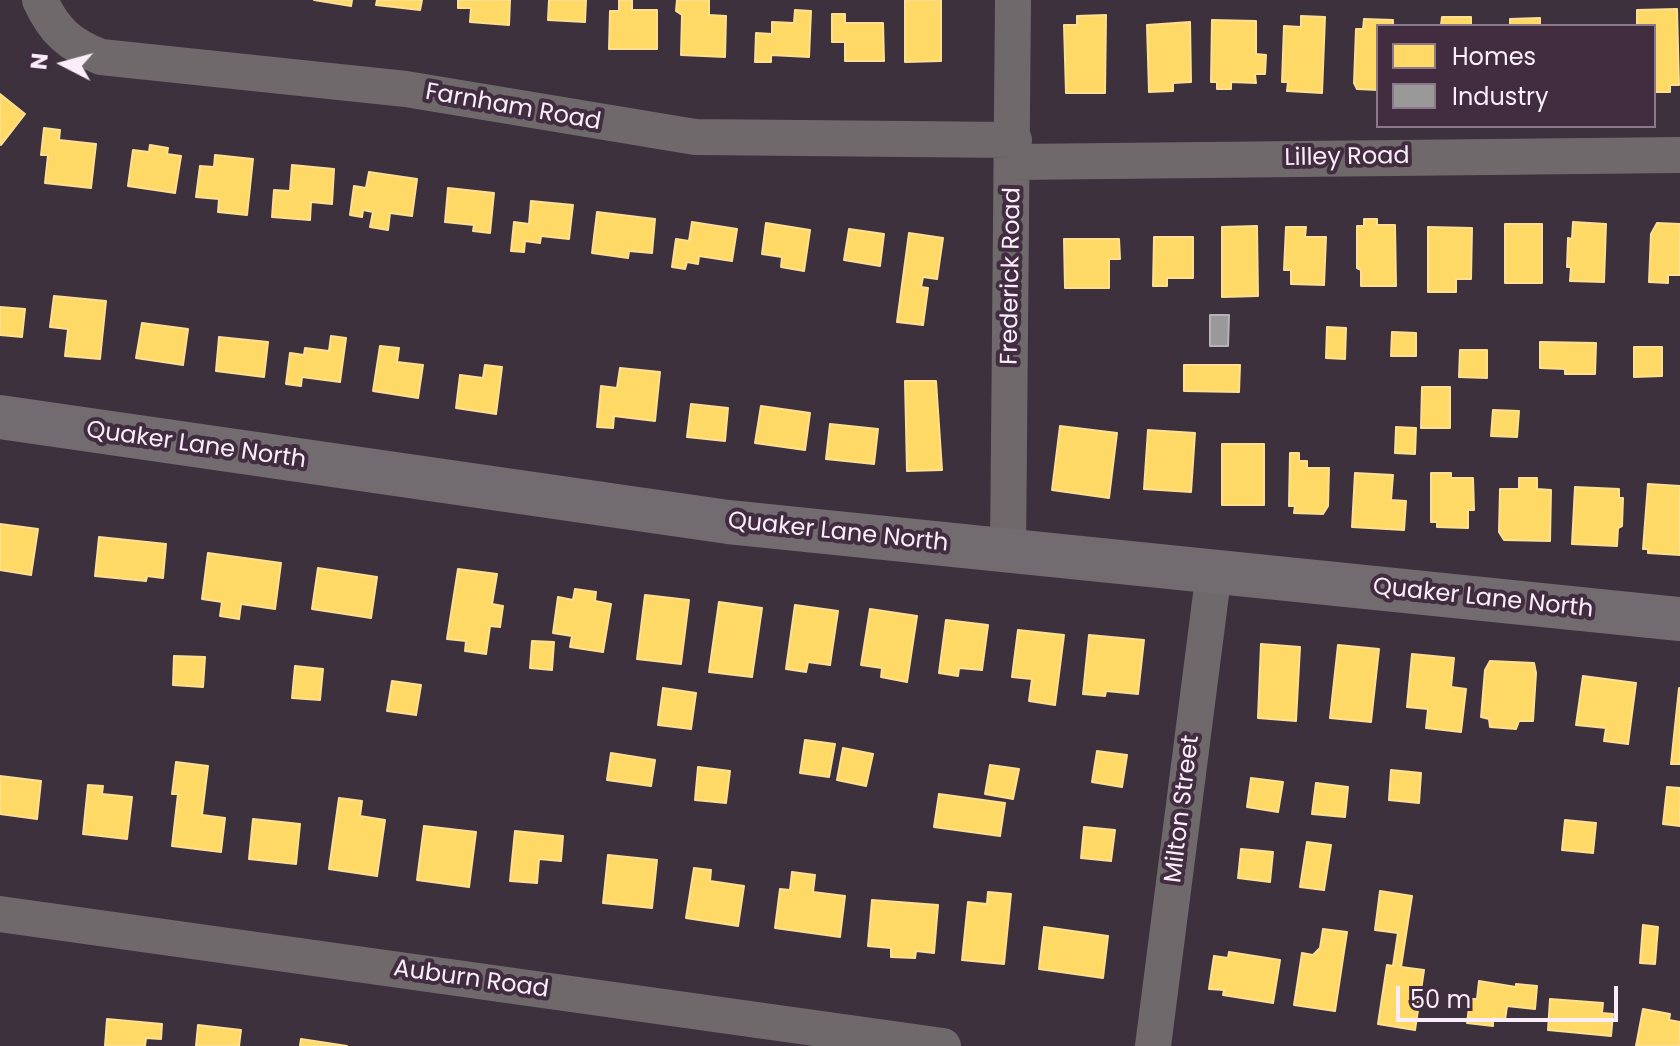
<!DOCTYPE html>
<html>
<head>
<meta charset="utf-8">
<style>
	body { margin:0 }
	#map { position:relative; width:1680px; height:1046px; overflow:hidden; background:#3c313c; font-family:Poppins,sans-serif }
	canvas { display:block }
	.legend { position:absolute; left:1376px; top:24px; width:280px; height:104px; box-sizing:border-box; background:#412c40; border:2px solid #8b798a; margin:0; padding:10px 14px; list-style:none; font-size:24px; color:#fbedfa }
	.legend li { display:flex; align-items:center; gap:16px; height:40px }
	.legend b { width:40px; border:2px solid #8b798a }
	.north { position:absolute; left:24px; top:24px; width:80px; height:80px; -webkit-text-stroke:6px #412c40; paint-order:stroke; rotate:276deg; font-size:22px; font-weight:700; line-height:32px; text-align:center; color:#fbedfa }
	.north::after { content:''; display:block; margin:auto; width:28px; height:36px; background:#fbedfa; clip-path:polygon(50% 0,100% 100%,50% 72%,0 100%) }
	.scale { position:absolute; left:1396px; top:986px; width:222px; height:36px; box-sizing:border-box; border:4px solid #fbedfa; border-top:0; padding-left:10px; font-size:24px; line-height:28px; white-space:nowrap; color:#fbedfa; -webkit-text-stroke:6px #412c40; paint-order:stroke }
</style>
</head>
<body>
<div id="map">
<canvas width="1680" height="1046"></canvas>
<ul class="legend">
<li><b style="height:22px;background:#ffd966"></b>Homes</li>
<li><b style="height:22px;background:#999"></b>Industry</li>
</ul>
<div class="north">N</div>
<div class="scale">50 m</div>
</div>
<script>
const c = document.querySelector('canvas').getContext('2d');
c.lineJoin = 'round';
function paint(path, color) {
  c.fillStyle = color;
  c.fill(path, 'evenodd');
}
function stroke(path, color, width, dash) {
  c.strokeStyle = color;
  c.lineWidth = width;
  c.lineCap = dash ? 'butt' : 'round';
  c.setLineDash(dash || []);
  c.stroke(path);
}
function label(font, color, halo, rows, align = 'center') {
  c.font = font + ' Poppins,sans-serif';
  c.lineWidth = 8;
  c.setLineDash([]);
  c.textBaseline = 'middle';
  c.strokeStyle = halo;
  c.fillStyle = color;
  for (const [text, x, y, turn = 0] of rows) {
    c.save();
    c.translate(x, y);
    c.rotate((+turn || 0) * Math.PI / 180);
    c.textAlign = isNaN(turn) ? turn : align;
    if (halo) c.strokeText(text, 0, 0);
    c.fillText(text, 0, 0);
    c.restore();
  }
}
const homes = new Path2D(`
	M314,0H352L351,6Z
	M377,0H422L420,10L376,5Z
	M458,0H510L509,25L470,22L471,8H458Z
	M549,0H586L585,22L548,20Z
	M619,0H632V10H657V49H609L610,11H619Z
	M677,0H709V15L726,16L725,57L681,55L682,15L676,11Z
	M905,0H941V61L905,62Z
	M1677,9L1679,85H1670V92H1654V26H1637V10Z
	M795,10L811,11L809,57L771,55V62H755L756,33L772,34V22L794,23Z
	M832,14H845V23H883L884,61H845V42H832Z
	M1106,15L1105,93H1066L1064,25H1077V16Z
	M1301,16L1325,17L1322,93L1287,91L1288,82H1282L1284,26L1301,27Z
	M1442,17H1471V26H1430L1441,25Z
	M1540,18V26H1510V19Z
	M1364,19L1393,20V26H1378V90L1357,89L1354,83L1356,29H1363Z
	M1212,20L1256,21V54L1266,55L1265,74H1255L1256,83L1231,82V89H1217V82H1211Z
	M1190,22L1191,82L1173,83V91L1149,92L1147,25Z
	M0,94L25,114L1,145L0,144Z
	M44,128L60,130L59,140L96,144L91,188L45,183L48,155H41Z
	M150,145L168,148L167,154L181,156L175,193L128,186L133,150L149,152Z
	M215,155L253,159L247,215L218,212L219,199L196,197L200,166L214,167Z
	M292,165L334,169L332,204L311,202L310,220L272,217L274,190L290,191Z
	M369,172L417,179L412,216L390,213L388,230L370,227L373,212L363,210L362,217L350,215L354,186L366,188Z
	M448,188L494,193L490,233L473,231L474,225L445,222Z
	M531,201L573,205L569,239L541,236L540,243L525,241L524,252L511,251L514,222L529,224Z
	M597,212L655,219L652,253L629,251L628,258L592,253Z
	M1364,219H1377V225H1395L1396,286H1361V270L1357,268V226H1364Z
	M692,222L737,229L732,261L699,256L698,264L687,262L685,269L672,267L676,239L689,241Z
	M1573,222L1606,224L1604,282L1570,281L1571,267H1567L1568,238L1572,239Z
	M766,223L810,230L804,271L781,267L782,257L762,254Z
	M1657,223L1680,224V275H1668V283L1649,282L1651,234Z
	M1505,224H1542V283H1505Z
	M1257,226L1258,296L1222,297V227Z
	M1286,227H1306L1305,237H1326L1324,285L1291,284V270H1284Z
	M1428,227L1472,228L1471,279H1456V292H1428Z
	M849,229L884,234L880,266L844,260Z
	M909,233L943,238L937,279L923,277L921,287L928,288L923,325L897,322Z
	M1154,237H1193V278H1167V286H1153Z
	M1064,239H1119L1120,259H1109V288H1065Z
	M54,296L106,301L100,359L65,356L68,329L50,327Z
	M0,307L25,309L22,337L0,335Z
	M142,323L188,329L183,365L136,358Z
	M1327,327L1346,328L1345,359L1326,358Z
	M1392,332L1416,333V356H1391Z
	M331,336L346,338L340,382L302,377L301,386L286,384L290,353L304,355L305,348L329,351Z
	M219,337L268,342L264,377L216,371Z
	M1540,342L1596,343L1595,374H1565V369L1540,368Z
	M380,346L399,348L397,362L423,365L418,398L373,391Z
	M1634,347H1662V376L1634,377Z
	M1460,350H1487V378L1459,377Z
	M485,365L502,367L496,414L456,408L460,375L483,378Z
	M1184,365H1240L1239,392L1184,391Z
	M620,368L660,372L655,421L614,416L613,428L597,427L601,386L617,388Z
	M905,381H936L942,470L907,471Z
	M1422,387H1450V428H1421Z
	M691,404L728,408L725,441L687,437Z
	M761,406L810,413L805,450L755,443Z
	M1493,410L1519,411L1517,437L1491,436Z
	M830,424L878,429L874,464L826,459Z
	M1060,426L1117,433L1109,498L1052,490Z
	M1396,427L1416,428L1415,454L1395,453Z
	M1148,430L1195,433L1191,492L1144,489Z
	M1222,444H1264V505H1222Z
	M1290,453H1299V461H1307V468H1329L1328,506L1323,514L1294,513L1295,506H1289Z
	M1355,473L1393,475L1391,500L1406,501L1404,530L1352,527Z
	M1431,473H1451V478H1473L1474,510H1468V528L1437,527V522H1431Z
	M1519,478H1537V489L1551,490L1550,541L1504,540L1499,532L1500,489H1519Z
	M1648,484L1680,486V555L1648,553V549H1643Z
	M1575,487L1619,489V498H1623L1622,526L1618,528L1617,546L1572,544Z
	M0,524L38,529L31,575L0,570Z
	M99,537L166,544L163,578L147,576L146,581L95,576Z
	M208,553L281,563L275,609L241,604L239,619L220,616L222,602L202,599Z
	M318,568L377,577L371,618L312,609Z
	M458,569L497,574L492,604L503,606L500,627L490,626L486,654L465,651L466,641L447,639Z
	M575,589L596,592L595,601L611,604L603,652L570,647L572,636L553,633L558,597L573,600Z
	M645,595L689,600L681,664L637,659Z
	M719,602L762,608L752,677L709,672Z
	M795,605L838,611L830,665L808,662L806,672L786,669Z
	M870,609L917,616L907,682L881,677L882,668L861,665Z
	M946,620L988,625L982,670L959,668L958,676L939,673Z
	M1018,630L1064,635L1055,705L1029,701L1032,679L1012,677Z
	M1089,635L1144,640L1138,694L1106,691L1105,696L1083,694Z
	M532,641L554,642L552,670L530,668Z
	M1261,644L1300,647L1296,721L1258,718Z
	M1338,645L1379,649L1371,722L1330,718Z
	M1412,654L1454,658L1451,687L1466,689L1461,732L1426,728L1428,709L1407,707Z
	M174,656L205,657L203,687L173,685Z
	M1490,661L1534,663L1536,673L1533,721H1519L1516,729L1490,727L1489,719L1481,717L1485,670Z
	M295,666L323,669L320,700L292,698Z
	M1583,676L1636,683L1628,744L1604,741L1606,728L1576,725Z
	M392,681L421,685L416,715L387,711Z
	M663,688L696,693L691,729L658,725Z
	M1679,688H1680V764H1671Z
	M805,740L835,744L829,777L800,773Z
	M843,748L873,754L866,786L837,780Z
	M1097,751L1127,755L1122,787L1092,782Z
	M611,753L655,760L651,786L607,780Z
	M176,762L208,766L202,815L225,818L221,852L172,846L178,794H172Z
	M990,765L1019,769L1013,799L985,794Z
	M698,767L730,771L726,803L695,800Z
	M1391,770L1421,773L1419,803L1389,800Z
	M0,776L41,781L37,819L0,814Z
	M1251,778L1283,782L1278,812L1247,807Z
	M1316,783L1348,787L1345,817L1312,814Z
	M88,785L103,786L102,794L132,797L127,839L83,834Z
	M1667,787L1680,788V826L1663,824Z
	M939,794L1005,803L1000,836L934,827Z
	M339,798L362,801L360,816L385,820L377,876L329,869Z
	M253,819L300,824L296,864L249,859Z
	M1565,820L1596,823L1593,853L1562,850Z
	M424,826L476,832L469,887L417,880Z
	M1084,827L1115,830L1111,861L1081,858Z
	M515,831L563,836L561,861L539,859L537,883L510,881Z
	M1307,842L1331,845L1324,890L1300,887Z
	M1241,849L1273,852L1270,882L1238,878Z
	M608,855L657,860L652,908L603,903Z
	M694,868L711,870L710,881L744,886L738,926L686,918Z
	M792,872L815,875L813,892L845,896L840,937L775,928L780,889L790,890Z
	M1380,891L1412,896L1401,967L1424,970L1415,1030L1378,1024L1387,965L1393,966L1398,933L1375,930Z
	M988,892L1011,894L1004,964L962,960L968,902L987,904Z
	M872,900L938,905L934,953L916,951L915,958L891,957V948L868,946Z
	M1643,925L1658,927L1655,964L1640,963Z
	M1044,927L1108,936L1103,978L1039,969Z
	M1323,929L1347,932L1335,1011L1294,1005L1302,953L1313,955L1320,948Z
	M1229,952L1280,960L1273,1003L1223,995L1224,990L1209,989L1214,956L1228,958Z
	M1479,981L1516,987V984L1537,986L1535,1009L1507,1006L1505,1020L1493,1018V1026L1467,1023L1470,999H1477Z
	M1550,999L1603,1003L1602,1013L1613,1014L1611,1036L1548,1030Z
	M1643,1009L1670,1014L1669,1020L1680,1022V1046H1636Z
	M107,1019L162,1024L161,1039L146,1038L145,1046H105Z
	M198,1025L241,1030L239,1046H196Z
	M301,1039L347,1046H300Z`);
paint(homes, '#ffd966');
stroke(homes, '#fedf92', 2);
const industry = new Path2D(`
	M1210,315H1229L1228,346H1210Z`);
paint(industry, '#999');
stroke(industry, '#b6b2b6', 2);
stroke(new Path2D(`
	M40,0C54,31 70,45 101,57L406,89L695,137L1014,140
	M1014,162L1680,155
	M1008,552L1013,0
	M0,914L943,1046
	M1153,1046L1214,571`), '#6f696c', 36);
stroke(new Path2D(`
	M0,417L728,522L1680,619`), '#726b6f', 44);
label('24px', '#fbedfa', '#412c40', [
	["Farnham Road",513,108,10],
	["Lilley Road",1347,158,-1],
	["Frederick Road",1012,276,-89],
	["Quaker Lane North",196,446,8],
	["Quaker Lane North",838,533,6],
	["Quaker Lane North",1483,599,6],
	["Milton Street",1183,809,-83],
	["Auburn Road",471,980,8]
]);
</script>
</body>
</html>
